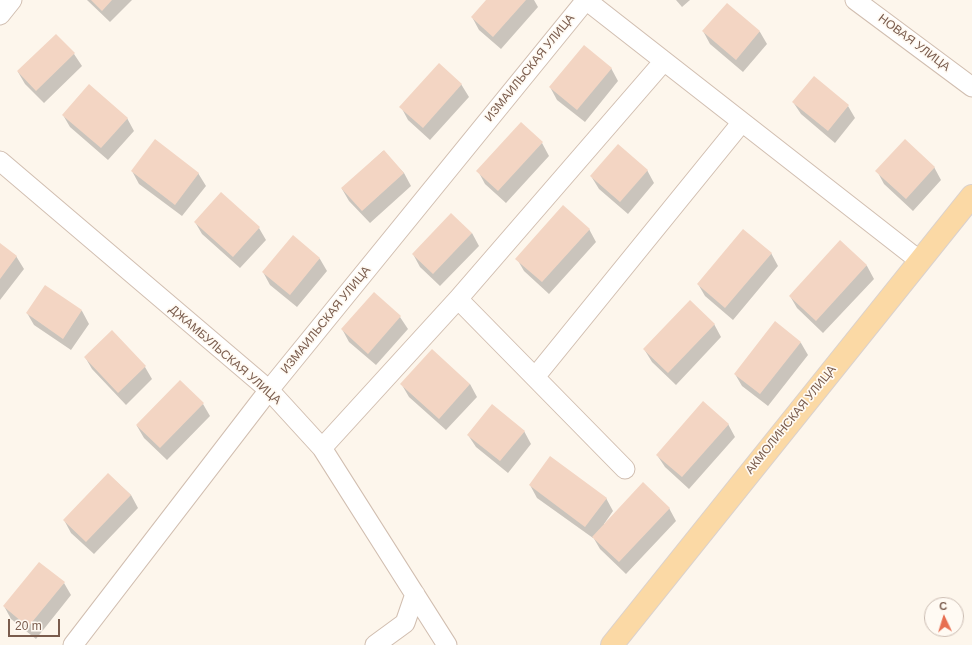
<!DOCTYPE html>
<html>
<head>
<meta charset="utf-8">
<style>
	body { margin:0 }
	#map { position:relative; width:972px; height:645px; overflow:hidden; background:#fdf6ec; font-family:Helvetica,sans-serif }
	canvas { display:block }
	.north { position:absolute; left:924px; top:597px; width:40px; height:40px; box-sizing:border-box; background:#fffaf3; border:1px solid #cabbb1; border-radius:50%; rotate:356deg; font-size:11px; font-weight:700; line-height:16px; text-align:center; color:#7a5c4d }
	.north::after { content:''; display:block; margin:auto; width:14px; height:18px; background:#e76f51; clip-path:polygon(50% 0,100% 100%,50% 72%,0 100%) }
	.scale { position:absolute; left:8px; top:619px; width:52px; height:18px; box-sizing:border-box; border:2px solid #7a5c4d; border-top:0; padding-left:5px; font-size:12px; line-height:14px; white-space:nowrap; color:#7a5c4d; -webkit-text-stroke:3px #fffaf3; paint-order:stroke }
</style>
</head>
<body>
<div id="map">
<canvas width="972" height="645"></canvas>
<div class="north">С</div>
<div class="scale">20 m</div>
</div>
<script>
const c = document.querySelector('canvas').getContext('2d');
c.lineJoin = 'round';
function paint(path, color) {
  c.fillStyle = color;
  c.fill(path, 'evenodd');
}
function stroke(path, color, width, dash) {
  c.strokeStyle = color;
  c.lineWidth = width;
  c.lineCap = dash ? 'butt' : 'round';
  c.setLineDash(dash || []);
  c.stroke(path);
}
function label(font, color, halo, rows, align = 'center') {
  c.font = font + ' Helvetica,sans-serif';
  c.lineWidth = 3.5;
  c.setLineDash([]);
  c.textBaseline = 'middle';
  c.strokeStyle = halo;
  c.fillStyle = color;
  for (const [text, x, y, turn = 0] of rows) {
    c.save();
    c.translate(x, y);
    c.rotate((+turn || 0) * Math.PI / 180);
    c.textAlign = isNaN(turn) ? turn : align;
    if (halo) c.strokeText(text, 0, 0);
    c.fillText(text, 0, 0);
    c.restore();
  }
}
paint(new Path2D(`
	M87,0H132L110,22Z
	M487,0H534L538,7L501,49L479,30L472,17Z
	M676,0H690L682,7Z
	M727,4L760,32L767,44L743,72L710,44L703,31Z
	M56,35L74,54L82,66L44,103L25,84L18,72Z
	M611,68L618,81L585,122L557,100L550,87Z
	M461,84L469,97L430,140L408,120L401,107Z
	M793,102L848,106L855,118L835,143L801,114Z
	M63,115L127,118L134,131L108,160L70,127Z
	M521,124L542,143L549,156L506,203L485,184L478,171Z
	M383,151L404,173L411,186L370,223L349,201L342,189Z
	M934,167L941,180L913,211L884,184L877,171Z
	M647,170L654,183L628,214L599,189L591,176Z
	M132,171L198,173L206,186L182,216L139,184Z
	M195,222L259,228L266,240L240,268L202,234Z
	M589,229L596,242L549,294L524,271L517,259Z
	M472,233L479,246L440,286L420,267L413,254Z
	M293,237L320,259L327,271L297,307L270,285L263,272Z
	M840,242L867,266L874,279L823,333L797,308L790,296Z
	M0,244L16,256L24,269L0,300Z
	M771,253L778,266L733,320L705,296L698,284Z
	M45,286L82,311L89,324L71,350L34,325L27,313Z
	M374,293L400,317L408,329L376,365L349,342L342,329Z
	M775,323L801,343L808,355L768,406L742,386L735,374Z
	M714,324L721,337L676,385L652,362L644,349Z
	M112,332L145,367L152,379L126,405L92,369L85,357Z
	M470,384L477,397L446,430L409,397L402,385Z
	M203,404L210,416L167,460L144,438L137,426Z
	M728,424L735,437L689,489L665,467L657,455Z
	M524,431L531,444L508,473L476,447L468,435Z
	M108,474L131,495L138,508L94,554L71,533L64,520Z
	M530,485L606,498L613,511L604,524H605L669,508L676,521L626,574L600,549L593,537V538L537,498Z
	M64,583L71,595L36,639L11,619L4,606Z`), '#0003');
paint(new Path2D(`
	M91,0H112L102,11Z
	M486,0H526L493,37L471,17Z
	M727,3L760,31L736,60L702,31Z
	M56,34L75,53L36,91L17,71Z
	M584,45L612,68L577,110L549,87Z
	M439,63L462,84L423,128L399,107Z
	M814,76L849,105L828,131L792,102Z
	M89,84L128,118L101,148L62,115Z
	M521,122L543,142L498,191L476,171Z
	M155,139L199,173L175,205L131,171Z
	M905,139L935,167L906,199L875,171Z
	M618,144L648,170L620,202L590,176Z
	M384,150L404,173L362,211L341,188Z
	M221,192L260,227L233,257L194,222Z
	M563,205L590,229L542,282L515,259Z
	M451,213L472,233L433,274L412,254Z
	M743,229L772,253L725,308L697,284Z
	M293,235L320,258L290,295L262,272Z
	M840,240L867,265L816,321L789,296Z
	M0,243L17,256L0,279Z
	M45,285L82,310L63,339L26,313Z
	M374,292L401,316L368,354L341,329Z
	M690,300L715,324L668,373L643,349Z
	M775,321L801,342L760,394L734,374Z
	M112,330L146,366L118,393L84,357Z
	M432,349L470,384L439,419L400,384Z
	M180,380L204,403L160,448L136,425Z
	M703,401L729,424L682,477L656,455Z
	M492,404L525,431L500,461L467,435Z
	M550,456L607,498L585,527L529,485Z
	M108,473L131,495L86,542L63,520Z
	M643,482L670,508L619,562L592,537Z
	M39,562L65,582L28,627L3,606Z`), '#f3d5c3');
const minor = new Path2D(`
	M586,0L920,261
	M855,0L972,87
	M0,15L12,0
	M0,161L269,390L322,448L447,645
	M458,299L625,469
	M535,377L742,122
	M322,448L458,299L664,61
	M73,645L269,390L586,0
	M375,645L405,623L415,594`);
const major = new Path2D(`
	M612,645L972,196`);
stroke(minor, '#d1beb0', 21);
stroke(major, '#dad1cd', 24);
stroke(minor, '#fff', 19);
stroke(major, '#fbd9a5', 22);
label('12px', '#7a5c4d', '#fffaf3', [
	["НОВАЯ УЛИЦА",914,43,37],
	["ИЗМАИЛЬСКАЯ УЛИЦА",530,68,-51],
	["ИЗМАИЛЬСКАЯ УЛИЦА",326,320,-51],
	["ДЖАМБУЛЬСКАЯ УЛИЦА",225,355,41],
	["АКМОЛИНСКАЯ УЛИЦА",791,420,-51]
]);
</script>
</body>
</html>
